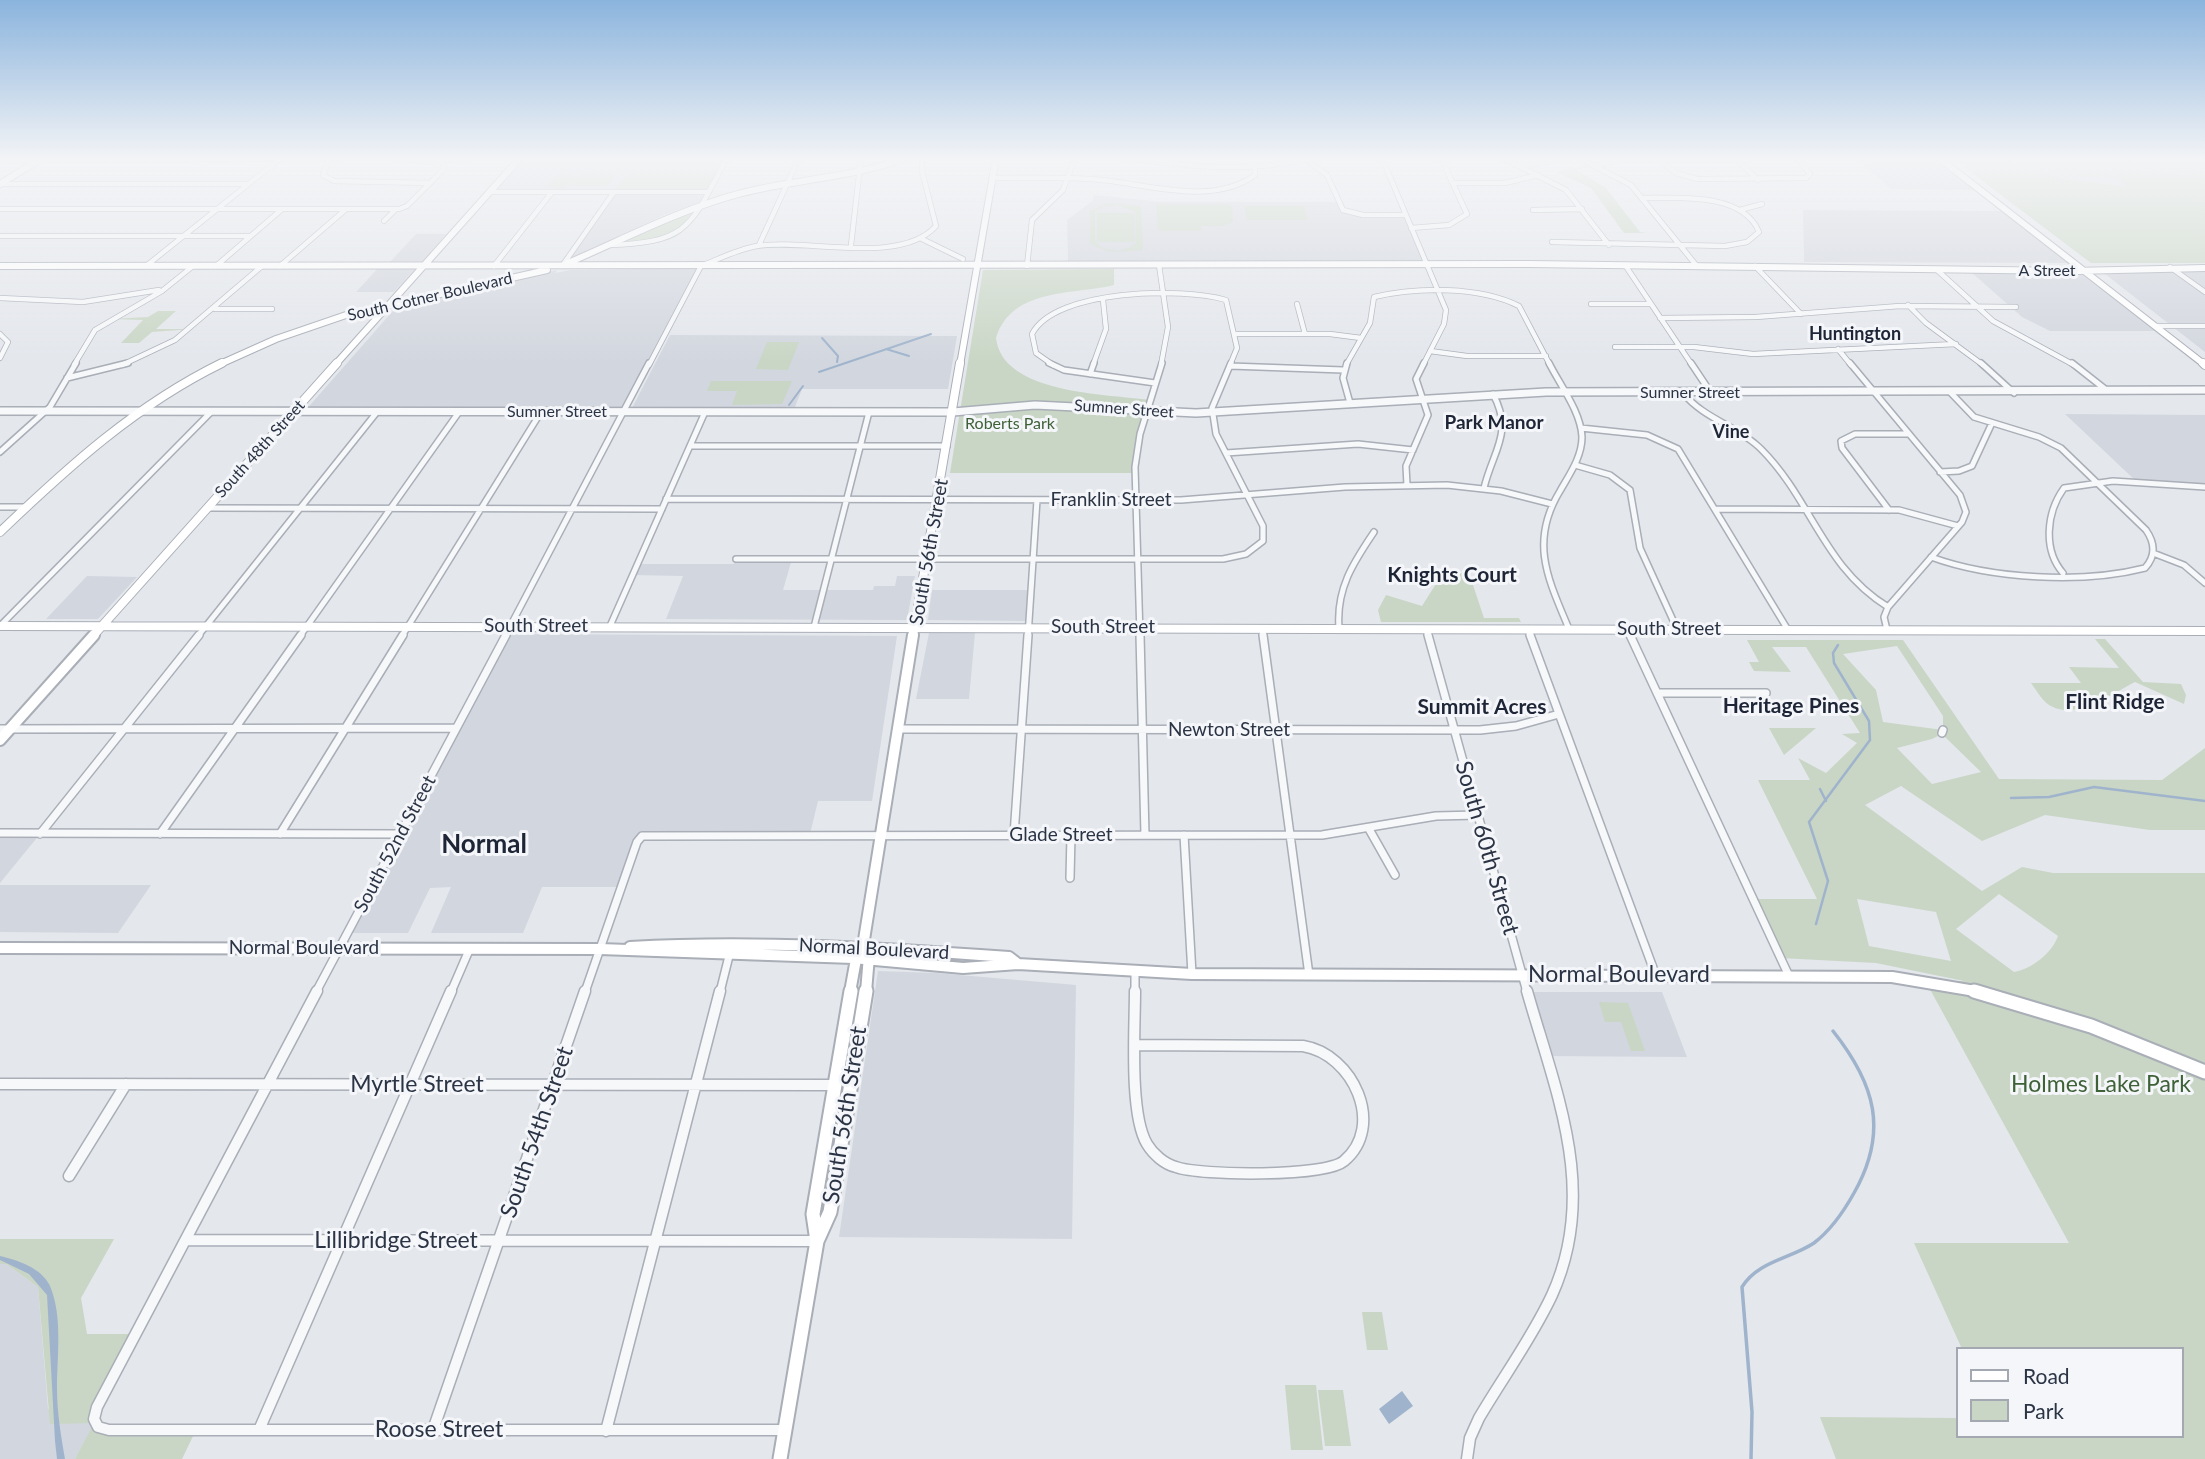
<!DOCTYPE html>
<html>
<head>
<meta charset="utf-8">
<style>
	body { margin:0 }
	#map { position:relative; width:2205px; height:1459px; overflow:hidden; background:#e4e7ec; font-family:Lato,sans-serif }
	canvas { display:block }
	.legend { position:absolute; left:1956px; top:1347px; width:228px; height:91px; box-sizing:border-box; background:#f4f6f9; border:2px solid #a4a8b1; margin:0; padding:9px 12px; list-style:none; font-size:21px; color:#2b3445 }
	.legend li { display:flex; align-items:center; gap:14px; height:35px }
	.legend b { width:35px; border:2px solid #a4a8b1 }
</style>
</head>
<body>
<div id="map">
<canvas width="2205" height="1459"></canvas>
<ul class="legend">
<li><b style="height:9px;background:#fff"></b>Road</li>
<li><b style="height:19px;background:#c9d6c5"></b>Park</li>
</ul>
</div>
<script>
const c = document.querySelector('canvas').getContext('2d');
c.lineJoin = 'round';
function paint(path, color) {
  c.fillStyle = color;
  c.fill(path, 'evenodd');
}
function stroke(path, color, width, dash) {
  c.strokeStyle = color;
  c.lineWidth = width;
  c.lineCap = dash ? 'butt' : 'round';
  c.setLineDash(dash || []);
  c.stroke(path);
}
function label(font, color, halo, rows, align = 'center') {
  c.font = font + ' Lato,sans-serif';
  c.lineWidth = 6;
  c.setLineDash([]);
  c.textBaseline = 'middle';
  c.strokeStyle = halo;
  c.fillStyle = color;
  for (const [text, x, y, turn = 0] of rows) {
    c.save();
    c.translate(x, y);
    c.rotate((+turn || 0) * Math.PI / 180);
    c.textAlign = isNaN(turn) ? turn : align;
    if (halo) c.strokeText(text, 0, 0);
    c.fillText(text, 0, 0);
    c.restore();
  }
}
paint(new Path2D(`
	M525,158H638L615,191L707,192L702,201L664,215L577,257H569L614,193L495,192Z
	M1855,158H1932L1974,190L1891,189Z
	M2004,158H2205V160L2175,158L2195,174L2154,172L2112,160L2126,188L2061,178Z
	M1094,195L1162,202H1337L1339,207L1354,214L1405,215L1425,261L1068,262L1067,220L1092,201Z
	M1803,210L2001,211L2068,263L1804,262Z
	M416,234H446L421,263H389Z
	M378,268L415,269L394,292H356Z
	M700,268L623,412H304L398,305L557,270L555,273L570,270Z
	M2205,271V352L2105,274L2108,273Z
	M1971,272L2081,274L2155,331H2050L2022,317Z
	M670,335L957,336L948,389H802L793,412H786L787,408H632Z
	M2065,414L2205,415V487L2137,482Z
	M736,559H792L783,590H873L874,586H895L897,576H915L907,620L666,619L683,576L632,575L637,564H734Z
	M87,576L137,577L98,619H46Z
	M932,590H1031L1029,621L928,620Z
	M929,633H975L969,699H916Z
	M504,634L897,636L872,801H818L810,834L642,836L622,887H542L523,933H431L451,887L430,888L408,933H347Z
	M0,833L40,834L0,883Z
	M0,885H151L118,933L0,932Z
	M878,971L936,973L1076,985L1072,1239L839,1237Z
	M1528,992H1662L1687,1057L1545,1056Z
	M0,1264H6L38,1287L48,1409L95,1423L75,1459H0Z`), '#d2d6de');
paint(new Path2D(`
	M638,158H727L707,192H614Z
	M1952,158H2004L2061,178L2125,187L2109,162L2112,160L2154,172L2193,174L2174,158L2205,160V263H2091Z
	M2043,163L2101,166L2115,177L2056,175Z
	M1591,164L1594,166L1577,170L1606,188L1640,232L1647,233H1624L1591,188L1556,172Z
	M599,169H621L607,186H568L571,181L564,188L546,187L559,174L577,176Z
	M1108,203L1141,206L1143,250L1110,252L1090,244V211ZM1118,205L1135,212L1136,243C1125,253 1105,253 1095,242V212L1103,207Z
	M1156,204H1229L1232,206L1233,222L1222,226H1201V231H1162L1158,230Z
	M1244,206H1304L1308,220H1247Z
	M693,212C689,218 686,226 682,232C671,244 636,247 622,242L651,226Z
	M1097,213H1134L1135,242H1097Z
	M1114,269V285C1074,295 1012,287 996,338C1002,394 1107,394 1150,400L1137,444L1135,473H950L983,270Z
	M158,311H176L156,329H193L152,332L139,343H121L143,320L110,319L148,317Z
	M767,342H799L788,370L756,369Z
	M711,381H792L782,404L732,405L737,391H707Z
	M1451,573H1469L1484,618H1519L1521,622H1381L1378,610L1386,595L1422,606L1439,579Z
	M2095,639H2105L2143,682L2181,684L2186,695L2184,704L2135,682C2113,693 2078,719 2053,707C2043,703 2037,691 2031,683H2081L2069,667L2119,668Z
	M1747,640H1903L1999,779L2162,780L2205,748V830H2150L2045,815L1982,841L1901,786L1865,805L1982,891L2022,867L2053,873H2205V1459H1836L1820,1417L1958,1418V1436H2182V1349H1962L1914,1243H2069L1926,982L1964,981L1876,963L1780,958L1753,899H1817L1758,780H1810L1798,758L1826,773L1857,743L1842,734L1860,733L1806,647H1772L1791,672L1754,671L1749,662H1759ZM1897,646L1943,716V730L1883,722L1876,690L1843,654ZM1942,734L1981,772L1932,784L1897,748L1932,739ZM1999,894L2058,936C2052,953 2032,969 2014,972L1956,929ZM1857,899L1936,912L1951,961L1869,946Z
	M1769,728H1816L1784,755Z
	M1599,1002L1628,1003L1645,1051H1631L1621,1022H1605Z
	M0,1239H114L81,1298L87,1334H136L97,1407L98,1427L196,1430L182,1459H75L94,1423L50,1424L38,1287L6,1264H0Z
	M1362,1312H1382L1388,1350H1367Z
	M1285,1385H1316L1323,1450H1291Z
	M1318,1390H1343L1351,1446H1325Z`), '#c9d6c5');
paint(new Path2D(`
	M0,1256C17,1260 42,1268 50,1286C63,1317 57,1356 57,1389C57,1412 61,1436 65,1459H57L55,1441L47,1295L29,1274L0,1260Z
	M1402,1391L1413,1406L1389,1424L1379,1409Z`), '#9fb4cc');
stroke(new Path2D(`
	M822,338L838,356L837,362
	M886,349L909,356
	M819,372L931,334
	M789,405L803,386`), '#9fb4cc', 2);
stroke(new Path2D(`
	M1820,789L1826,801
	M2011,798L2049,797L2094,787L2205,801
	M1816,924L1828,881L1809,822L1870,740L1869,721L1834,663L1833,653L1838,645`), '#9fb4cc', 2.5);
stroke(new Path2D(`
	M1751,1459L1752,1412L1742,1287C1758,1261 1790,1259 1814,1243C1831,1230 1844,1211 1854,1193C1889,1131 1875,1084 1833,1031`), '#9fb4cc', 3.5);
const minorFar3 = new Path2D(`
	M402,158L429,162L468,158
	M1129,158C1192,168 1253,172 1316,158
	M1378,158L1385,165L1446,310L1444,324L1423,365
	M1503,158L1566,190L1609,245
	M1579,158L1631,185L1696,265
	M1735,158L1758,180
	M329,159L323,175L334,181L429,183
	M1658,159L1676,173L1697,179L1806,178L1810,174L1797,158
	M1306,160L1327,175L1343,210L1363,215H1405
	M1521,166L1568,158
	M1594,166L1623,159L1738,160
	M993,178C1026,178 1058,177 1091,179C1142,182 1210,208 1255,175V167
	M1454,183H1505L1538,175
	M0,184H248
	M489,192H707
	M0,209H399L407,206L444,169L443,162
	M1533,210L1582,209
	M1740,210L1762,204
	M384,221L396,209
	M1411,228L1449,225L1467,214L1441,158
	M0,236H250
	M922,239L963,259
	M1552,242L1725,246L1747,242L1759,232C1743,192 1678,198 1642,198
	M609,245C691,243 691,224 727,158
	M759,245L799,158
	M851,245L861,158
	M1159,265L1168,327L1161,365
	M1625,265L1692,365
	M146,266L281,158
	M216,266L281,210
	M280,266L345,210
	M494,266L552,192
	M562,266L614,192
	M1027,266L1032,220L1063,190L1075,158
	M1755,266L1801,314
	M2170,267L2205,292
	M1936,269L1993,321L2074,365
	M0,298L83,302L159,290
	M1297,304L1305,334
	M1591,304H1651
	M1908,305L1926,323L1983,365
	M215,309H272
	M1660,318L1756,317L1900,306L2016,307
	M2155,326H2205
	M0,334L8,342L0,358
	M1235,334H1330L1361,338
	M1615,347H1694L1753,354L1956,344
	M1838,349L1851,365
	M1430,351L1467,356H1546
	M74,365L95,330L162,291L193,266
	M122,365L175,340L262,266
	M649,365L701,266C719,259 738,249 757,246C807,238 900,266 936,226L922,171V158
	M1053,365L1036,353L1032,334C1055,289 1183,287 1226,300L1237,348L1230,365
	M1093,365L1106,329L1103,300
	M1346,365L1370,323L1374,297C1417,287 1479,286 1519,306L1550,365`);
const minorFar2 = new Path2D(`
	M1049,363L1064,370L1155,383
	M1347,363L1343,378L1350,403
	M1549,363C1560,385 1581,412 1582,437C1582,457 1569,475 1560,491C1529,542 1548,579 1569,629
	M1691,363L1711,393
	M1850,363L1960,495L1966,512L1962,522L1888,607L1884,617L1887,630
	M1981,363L2014,393
	M2072,363L2105,389
	M1230,366L1343,370
	M1090,374L1094,363
	M67,378L128,363
	M1683,393C1704,419 1738,426 1761,449C1812,500 1823,567 1888,607
	M1581,428L1647,435L1678,449L1788,630
	M690,446H947
	M0,452L50,407L76,363
	M1226,453L1358,444L1413,450
	M1575,465L1610,475L1630,490L1640,548L1677,629
	M1940,472L1959,471L1972,466L1992,423
	M1407,485L1406,466L1428,415L1416,379L1424,363
	M1484,488C1493,450 1514,433 1493,394
	M666,499L1181,500L1345,487L1447,485L1501,491L1552,504
	M0,507H27
	M208,508L662,509
	M1715,509L1899,510L1958,526
	M1889,510L1842,448L1841,441L1855,434H1909
	M2153,553L2184,565L2205,583
	M1931,557C1991,579 2082,584 2145,568C2156,556 2155,543 2146,530L2061,448L2039,437L1974,417L1950,392
	M736,559H1223L1246,554L1263,541V526L1216,434L1212,408L1231,363
	M2063,573C2043,550 2046,513 2064,488L2113,481L2205,487
	M0,626L212,411
	M610,626L705,412
	M814,627L869,412
	M1262,628L1263,636
	M1339,628C1336,589 1353,563 1374,532
	M1426,629L1428,636
	M1528,629L1531,636
	M1627,629L1630,636
	M198,636L377,412
	M300,636L459,412
	M402,636L541,412
	M505,636L649,363
	M1028,636L1037,500
	M1140,636L1135,467L1140,434L1162,363`);
const minorFar1 = new Path2D(`
	M1140,635L1145,835
	M1263,635L1309,975
	M1428,635L1527,992
	M1530,635L1656,976
	M1630,635L1789,976
	M1657,693H1766
	M0,729L456,728
	M897,729L1480,730L1516,726L1559,714
	M1942,733L1943,730
	M1369,829L1395,875
	M0,833L400,834
	M40,834L199,635
	M160,834L301,635
	M280,834L403,635
	M1014,835L1028,635
	M1184,835L1192,974
	M1070,878L1071,835
	M1135,972V992
	M316,992L506,635
	M451,992L470,948
	M585,992L637,842L642,836L1322,835L1436,816L1478,815
	M720,992L729,956`);
const minor = new Path2D(`
	M317,991L97,1407L94,1419L98,1427L109,1430H785
	M1135,991C1135,1028 1129,1114 1147,1144C1153,1154 1164,1164 1176,1167C1201,1176 1325,1177 1344,1161C1386,1126 1353,1054 1303,1046L1137,1045
	M0,1084L835,1085
	M69,1176L126,1084
	M186,1240L817,1241
	M259,1430L451,991
	M433,1430L585,991
	M606,1431L720,991
	M1467,1459L1470,1438L1479,1418C1503,1377 1532,1338 1552,1295C1599,1191 1556,1093 1527,991`);
const tertiaryFar1 = new Path2D(`
	M0,160L339,158`);
const tertiary = new Path2D(`
	M0,411L953,412L1035,405L1196,413L1546,392L2205,390`);
const secondaryFar3 = new Path2D(`
	M1939,158L2205,365
	M0,184L42,158
	M568,263C624,239 679,210 738,194C794,179 851,178 906,158
	M0,266L1529,264L2073,271L2205,268
	M218,365L276,339L346,315L547,270
	M335,365L520,158
	M960,365L996,158`);
const secondaryFar2 = new Path2D(`
	M2203,363L2205,365
	M0,532C68,467 136,405 222,363
	M0,626L2205,631
	M93,636L337,363
	M913,636L960,363`);
const secondaryFar1 = new Path2D(`
	M0,740L94,635
	M630,947C757,940 883,948 1009,957L1018,964
	M0,948L604,949
	M600,949L853,958L963,968L1018,964L1192,974L1892,977L1981,992
	M850,992L856,959L863,946L913,635
	M866,992L869,956`);
const secondary = new Path2D(`
	M1974,991L2091,1026L2205,1072
	M817,1241L813,1214L851,991
	M780,1459L817,1241L830,1212L866,991`);
stroke(minorFar3, '#a9aeb7', 6);
stroke(minorFar2, '#a9aeb7', 8);
stroke(minorFar1, '#a9aeb7', 10);
stroke(minor, '#a9aeb7', 13);
stroke(tertiaryFar1, '#a9aeb7', 7);
stroke(tertiary, '#a9aeb7', 10);
stroke(secondaryFar3, '#a9aeb7', 8);
stroke(secondaryFar2, '#a9aeb7', 10);
stroke(secondaryFar1, '#a9aeb7', 14);
stroke(secondary, '#a9aeb7', 17);
stroke(minorFar3, '#f7f8fa', 4.5);
stroke(minorFar2, '#f7f8fa', 5);
stroke(minorFar1, '#f7f8fa', 7);
stroke(minor, '#f7f8fa', 10);
stroke(tertiaryFar1, '#f7f8fa', 5);
stroke(tertiary, '#f7f8fa', 7);
stroke(secondaryFar3, '#fff', 6);
stroke(secondaryFar2, '#fff', 8);
stroke(secondaryFar1, '#fff', 10);
stroke(secondary, '#fff', 13);
const sky = c.createLinearGradient(0, 0, 0, 362);
sky.addColorStop(0, '#8bb4dd');
sky.addColorStop(0.44, '#f3f4f6');
sky.addColorStop(1, '#f3f4f600');
c.fillStyle = sky;
c.fillRect(0, 0, 2205, 362);
label('16px', '#2b3445', '#f4f6f9', [
	["A Street",2047,271],
	["South Cotner Boulevard",430,297,-13],
	["Sumner Street",1690,393],
	["Sumner Street",1124,409,4],
	["Sumner Street",557,412],
	["South 48th Street",260,449,-48]
]);
label('16px', '#3f6138', '#f4f6f9', [
	["Roberts Park",1010,424]
]);
label('bold 18px', '#1d2536', '#f4f6f9', [
	["Huntington",1855,334],
	["Vine",1731,432]
]);
label('bold 19px', '#1d2536', '#f4f6f9', [
	["Park Manor",1494,423]
]);
label('19px', '#2b3445', '#f4f6f9', [
	["Franklin Street",1111,500],
	["South 56th Street",929,552,-80],
	["South Street",536,626],
	["South Street",1103,627],
	["South Street",1669,629],
	["Newton Street",1229,730],
	["Glade Street",1061,835],
	["South 52nd Street",395,844,-62],
	["Normal Boulevard",304,948],
	["Normal Boulevard",874,949,3]
]);
label('bold 21px', '#1d2536', '#f4f6f9', [
	["Knights Court",1452,575],
	["Flint Ridge",2115,702],
	["Heritage Pines",1791,706],
	["Summit Acres",1482,707]
]);
label('23px', '#2b3445', '#f4f6f9', [
	["South 60th Street",1487,848,74],
	["Normal Boulevard",1619,975],
	["Myrtle Street",417,1085],
	["South 56th Street",845,1115,-81],
	["South 54th Street",537,1132,-71],
	["Lillibridge Street",396,1241],
	["Roose Street",439,1430]
]);
label('23px', '#3f6138', '#f4f6f9', [
	["Holmes Lake Park",2101,1085]
]);
label('bold 26px', '#1d2536', '#f4f6f9', [
	["Normal",484,845]
]);
</script>
</body>
</html>
